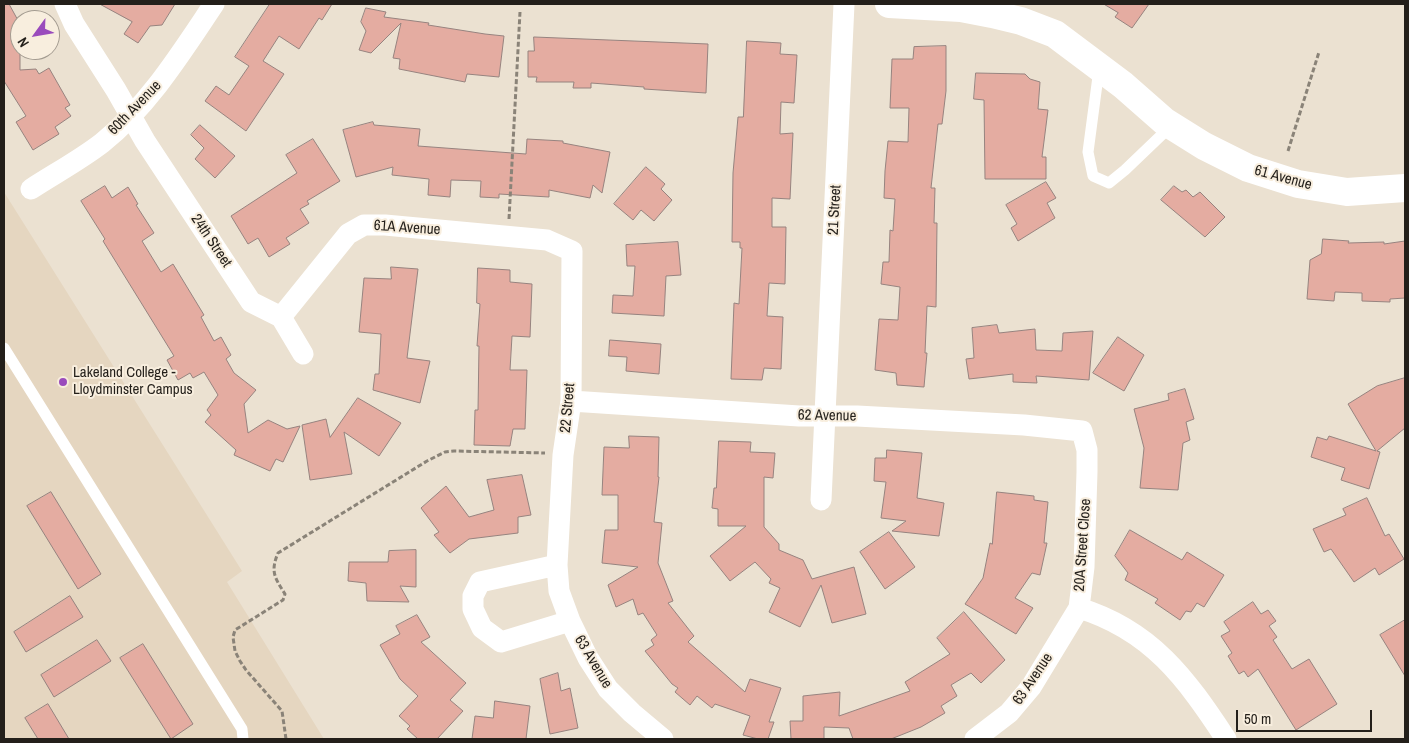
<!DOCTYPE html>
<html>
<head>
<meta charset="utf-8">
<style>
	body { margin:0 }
	#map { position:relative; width:1409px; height:743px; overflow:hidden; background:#ebe1d1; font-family:"Archivo Narrow",sans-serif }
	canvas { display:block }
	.frame { position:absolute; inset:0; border:5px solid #231f1a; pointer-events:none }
	.north { position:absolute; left:10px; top:10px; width:50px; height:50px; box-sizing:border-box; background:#f8eede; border:1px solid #a39b90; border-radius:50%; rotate:238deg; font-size:14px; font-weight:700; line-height:20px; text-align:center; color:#231f1a }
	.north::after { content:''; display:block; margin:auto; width:18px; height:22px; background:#9a4bbc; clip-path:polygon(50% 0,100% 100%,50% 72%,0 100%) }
	.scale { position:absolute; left:1236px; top:710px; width:136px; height:22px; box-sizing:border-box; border:2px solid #231f1a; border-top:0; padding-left:6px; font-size:15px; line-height:18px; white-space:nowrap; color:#231f1a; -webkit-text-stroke:4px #f8eede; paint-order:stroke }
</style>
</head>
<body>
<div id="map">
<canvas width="1409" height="743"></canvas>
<div class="frame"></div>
<div class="north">N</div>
<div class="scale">50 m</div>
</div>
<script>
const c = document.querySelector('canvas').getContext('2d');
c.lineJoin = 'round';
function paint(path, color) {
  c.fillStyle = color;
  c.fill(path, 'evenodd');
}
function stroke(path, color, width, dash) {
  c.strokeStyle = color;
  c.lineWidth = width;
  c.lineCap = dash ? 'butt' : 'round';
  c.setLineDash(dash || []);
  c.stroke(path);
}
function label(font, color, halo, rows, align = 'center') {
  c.font = font + ' "Archivo Narrow",sans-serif';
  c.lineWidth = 4;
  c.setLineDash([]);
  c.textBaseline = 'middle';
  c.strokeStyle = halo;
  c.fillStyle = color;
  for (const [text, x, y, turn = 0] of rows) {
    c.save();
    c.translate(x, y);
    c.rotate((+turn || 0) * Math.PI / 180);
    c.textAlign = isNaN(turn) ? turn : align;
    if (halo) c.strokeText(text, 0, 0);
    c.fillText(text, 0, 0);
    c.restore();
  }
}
paint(new Path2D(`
	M4,192L242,571L227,582L324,739H4Z`), '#e5d6c0');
const building = new Path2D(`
	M4,4H9L20,24V70L36,69L39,74L49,68L70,105L65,108L71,116L55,127L59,134L33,150L16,122L26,116L4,81Z
	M100,4H175L162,25L150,26L138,43L124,34L132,22Z
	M270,4H332L322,20L319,18L299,49L279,36L263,61L284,74L246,131L205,101L216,86L229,95L249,66L235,57Z
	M1104,4H1149L1132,28L1115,17L1118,13Z
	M366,8L386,12L384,17L429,23L428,25L485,34L504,36L499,77L467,74L465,82L399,69L400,59L393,58L401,23L371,53L359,50L366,31L361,22Z
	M534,37L708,44L706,93L644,89V87L591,83V88H573L574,82H536L537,77H528V51H534Z
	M747,41L781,43L780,54L797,55L794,103L781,102L780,134L793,133L790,199L772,198V227H786L785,284L769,283L767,316L783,317L781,369L764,368L762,380L731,379L734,303L739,304L742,248H740V242H732L733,173L738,117H743Z
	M946,46V91L942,124H938L931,188H935L934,223H937L936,307L927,306L925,353H927L924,387L897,385L896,373L875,370L879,319L898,320L900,287L881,284L883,262H889L890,230L893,231L895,199L884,198L885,171L888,141L908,142L909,108H890L892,59H913L914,47Z
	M976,73L1025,74L1030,79L1040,82L1038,109L1048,110L1042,157H1046V179H985L984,100L974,99Z
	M373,122L374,125L420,129L418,146L526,154L527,139L563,141V143L610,152L602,193L593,185L590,198L549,190V197L499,194V198L480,197L481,181L451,180L450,197L428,195L429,179L392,175L393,167L356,177L343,130Z
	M200,125L235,156L215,178L195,159L204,148L191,135Z
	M313,139L340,181L307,201L309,204L300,209L309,223L286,238L290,244L269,257L258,238L248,244L231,216L297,173L286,155Z
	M646,167L665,184L661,189L672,200L654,221L641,210L633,220L614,204Z
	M1046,182L1056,198L1047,203L1055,218L1018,241L1011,228L1017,224L1006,205Z
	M105,186L112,198L128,187L138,204L136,205L154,233L142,241L161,272L173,264L204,315L201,317L214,341L221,337L231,355L226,359L234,373L256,390L244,404L248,433L268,420L287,429L300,426L283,462L276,459L270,471L234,455L236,450L205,422L211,415L207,410L218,395L204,372L193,378L190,373L178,380L167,360L174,356L103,241L105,239L81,201Z
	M1174,186L1182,192L1186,190L1193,197L1200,192L1225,217L1205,237L1161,200Z
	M1323,239L1349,241L1348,243L1384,242V244L1405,241V298L1390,299V302L1362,301V293L1335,292L1334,301L1307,299L1310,260L1321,254Z
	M678,242L681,275L666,276L664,316L612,313L613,295L633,296L635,266H627L626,245Z
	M391,267L418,269L407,358L430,361L420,403L373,390L375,374H379L381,334L359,332L364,278L391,279Z
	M478,268L510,270V282L532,284L530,337L512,336L510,370H527L525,429H513L510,446L474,445L475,410H478L479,346H477L480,304L477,303Z
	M997,325L999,333L1035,329L1036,350L1062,351L1063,333L1093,331L1089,380L1036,376L1037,383L1013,382V374L969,379L966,359L974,358L972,328Z
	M1118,337L1144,355L1124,391L1093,373Z
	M610,340L661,344L659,374L626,371L627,357L609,356Z
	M1405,378V428L1377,451L1380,452L1369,489L1341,480L1345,468L1311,457L1317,437L1327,440L1329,436L1376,451L1348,404L1377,386Z
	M1185,389L1194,419L1186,422L1190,440L1183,443L1178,490L1140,488L1144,448L1134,409L1169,400L1168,394Z
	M358,398L401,423L379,456L344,432L352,474L310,480L302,425L326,419L330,437Z
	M629,436L659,437L658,477H659L654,522L662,523L658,563L673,601L668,603L694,636L688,642L745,692L750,679L781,688L769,722H774L768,739H758L743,735L750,716L715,704L712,708L697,696L690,705L675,692L678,688L672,684L645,651L654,645L651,640L657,635L643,613L638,615L633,599L616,607L608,585L638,567L602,563L605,530H618V495H602L604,447L629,448Z
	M719,441L751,442L750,452L775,453L773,478L764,477V527L779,544V550L803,560L812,579L854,567L866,614L832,623L821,585L800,627L769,612L780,588L769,583L771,579L755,562L730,581L710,556L746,526H718V509L712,508L714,488H716Z
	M887,450L922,453L917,498L944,503L939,536L892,531L906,521L881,518L886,482L874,481L875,458H886Z
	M522,475L531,515L518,517V533L469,539L450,553L434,535L439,532L421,508L446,486L469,517L494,510L487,480Z
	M51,492L101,574L78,589L27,506Z
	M997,492L1034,496V500L1048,502L1044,543H1047L1040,575L1032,573L1015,598L1033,608L1016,634L965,604L983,578L990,543L992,544Z
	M1367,498L1385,536L1389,534L1404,559L1379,575L1375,568L1354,582L1331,549L1324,552L1313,529L1346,515L1343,509Z
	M1130,530L1182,560L1187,552L1224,575L1204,607L1197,603L1191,612L1186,611L1180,620L1155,603L1158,599L1125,580L1128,573L1115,556Z
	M889,532L915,567L885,589L860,552Z
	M416,550V587L400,586L409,602L367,601L366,583L348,581L349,562H388L389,551Z
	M70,596L83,617L26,652L14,632Z
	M1253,602L1261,614L1268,610L1276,621L1269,626L1277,637L1273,640L1292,669L1309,659L1337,704L1296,730L1258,669L1248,677L1244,671L1239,674L1228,656L1232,653L1221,636L1230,631L1224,622Z
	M964,612L1005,660L981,683L971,673L951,685L957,696L941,706L945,713L921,727L891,739H853L849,728L824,727V739H791L790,721H803V696L840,692L839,716L910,691L905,682L950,654L937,638Z
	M417,615L430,637L421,642L466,683L450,700L463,711L437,739H418L407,729L410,726L399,716L418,696L400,679L380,645L400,634L396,626Z
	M1405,620V676L1380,635Z
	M97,640L111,661L54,697L41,675Z
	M143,644L193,724L171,739L120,658Z
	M558,673L561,691L570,688L578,728L550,734L540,679Z
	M495,701L530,706L526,739H472L475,716L493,718Z
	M48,704L69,739H38L25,718Z`);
paint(building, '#e4aca1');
stroke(building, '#96837f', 1);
stroke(new Path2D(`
	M1288,151L1319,52
	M509,219L520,12
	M286,739L282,711L246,670L240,661L235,651L233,637L235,630L283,600L285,594C275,578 270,572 278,553L427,461L445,452L454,451L545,453`), '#8a8378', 3, [5, 2.5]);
stroke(new Path2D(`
	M1099,69L1088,152L1093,176L1109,183L1125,170L1172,125
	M4,348L237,721L242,729L243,739`), '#fff', 11);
stroke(new Path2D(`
	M65,4L74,24L116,90L145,141L251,302L281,317L303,354
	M31,189C54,174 80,160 102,143C149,105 181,53 214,4
	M281,317L348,234L364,225H385L547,240L572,251L571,401L563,455L557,565L559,591L570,621L588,658L608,689L632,713L663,739
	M571,401L799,416H857L1024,425L1082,431L1087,450V472L1084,567L1079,608L1031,687L1009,713L975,739
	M821,500L844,4
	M557,565L480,582L473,596V609L482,628L501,642L570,621
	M1079,608C1151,630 1186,678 1226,739`), '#fff', 21);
stroke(new Path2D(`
	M889,4L961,8L992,14L1021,21L1055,34L1123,85L1164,121L1204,146L1248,168L1298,184L1347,192L1405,188`), '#fff', 28);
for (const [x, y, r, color] of [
	[63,382,5,"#9a4bbc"]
]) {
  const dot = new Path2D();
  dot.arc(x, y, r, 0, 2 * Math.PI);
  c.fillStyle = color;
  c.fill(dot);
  stroke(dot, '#f8eede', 2);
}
label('15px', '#231f1a', '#f8eede', [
	["60th Avenue",135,108,-46],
	["61 Avenue",1283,178,15],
	["21 Street",835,210,-87],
	["61A Avenue",407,228,4],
	["24th Street",211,241,56],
	["22 Street",568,408,-85],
	["62 Avenue",827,416,1],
	["20A Street Close",1083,545,-86],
	["63 Avenue",593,662,59],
	["63 Avenue",1033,679,-56]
]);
label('15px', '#231f1a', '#f8eede', [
	["Lakeland College -",73,373],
	["Lloydminster Campus",73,390]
], 'left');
</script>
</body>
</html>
